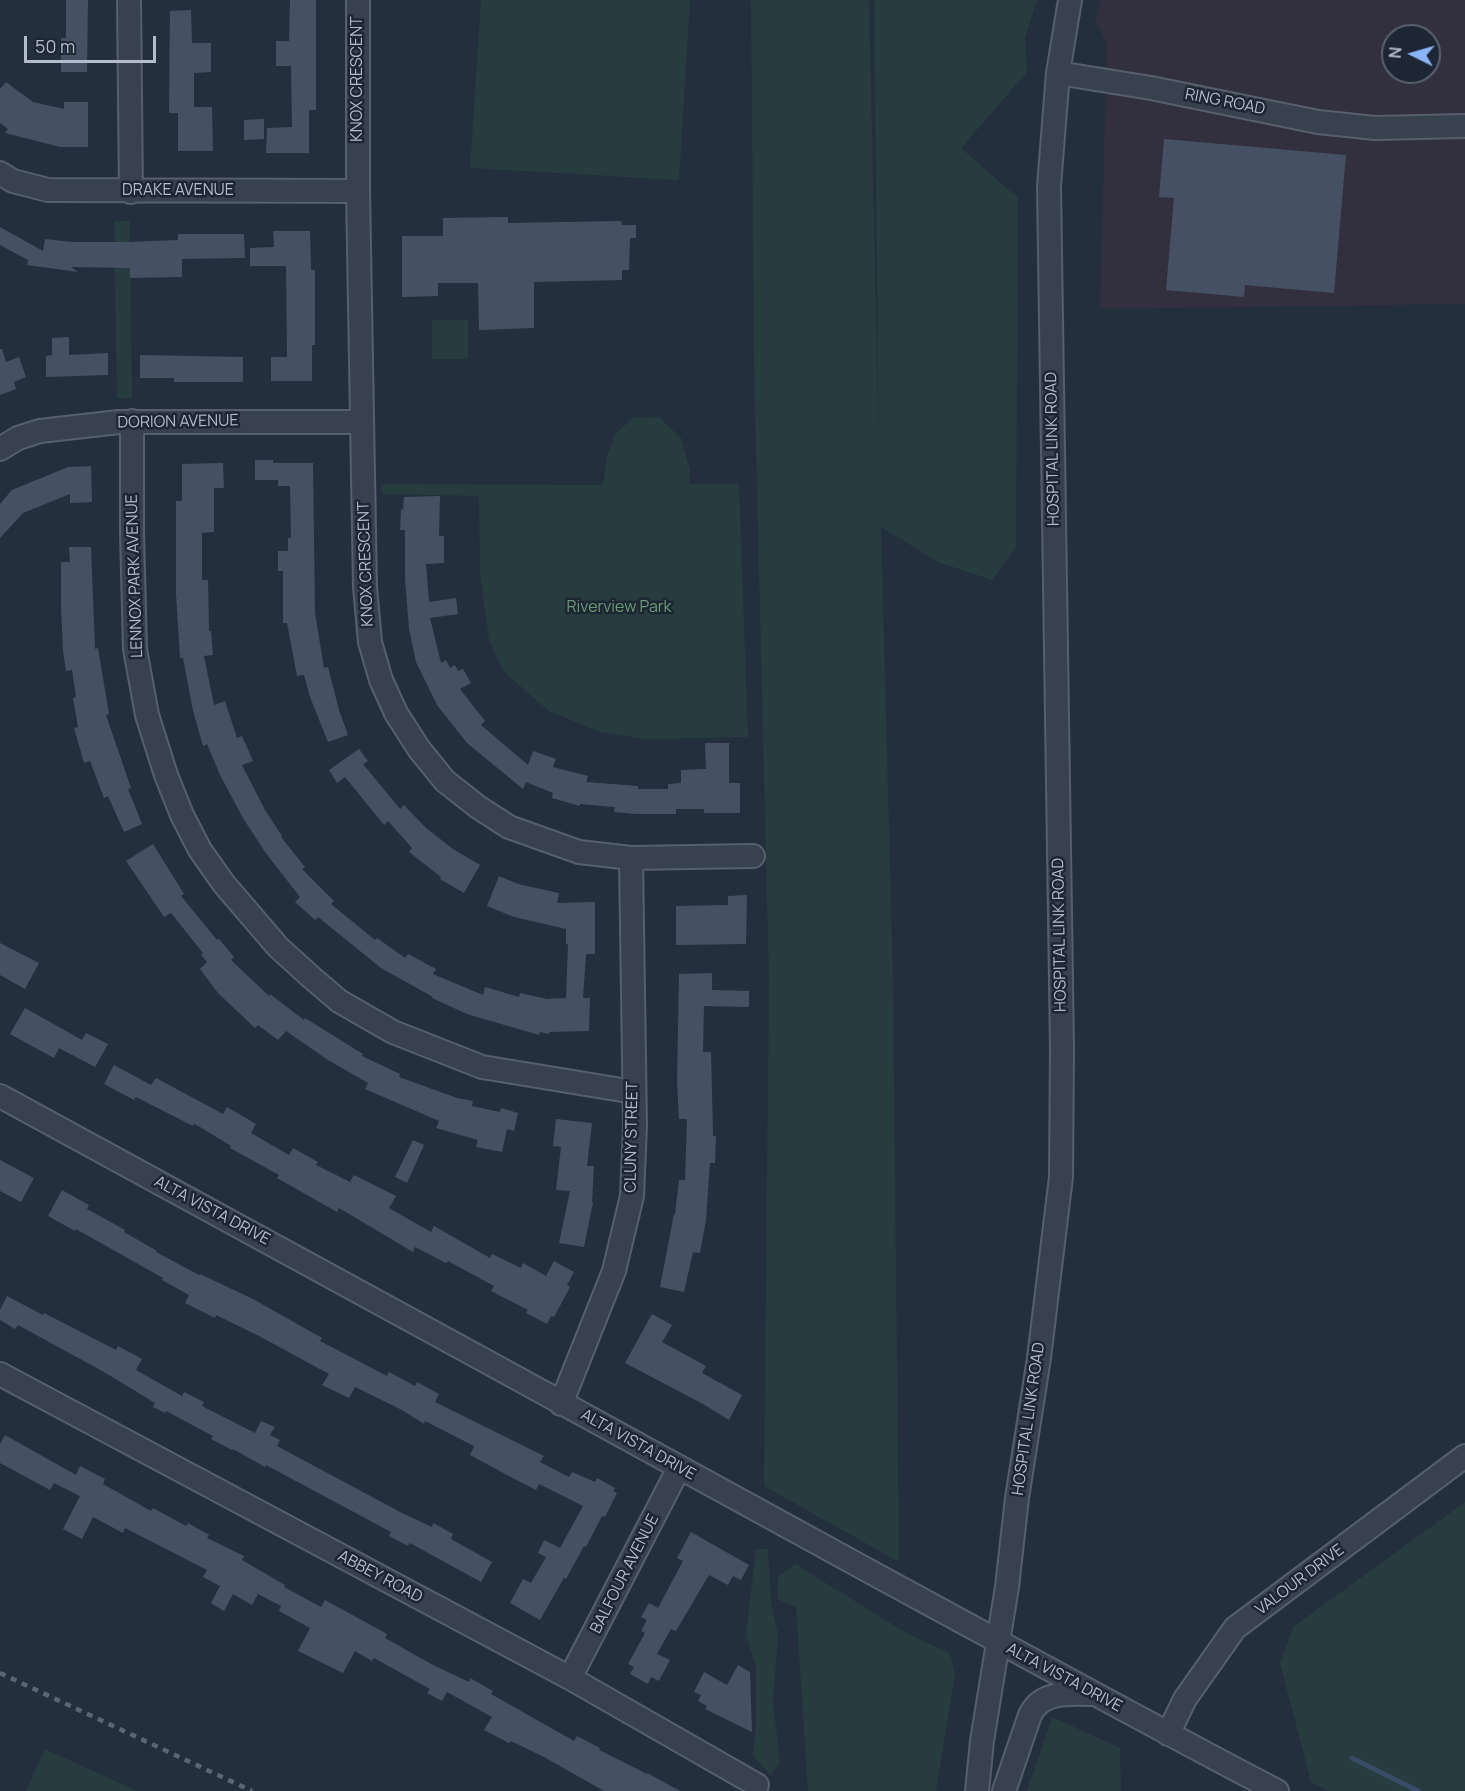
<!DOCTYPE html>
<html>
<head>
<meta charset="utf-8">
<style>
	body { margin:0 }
	#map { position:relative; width:1465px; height:1791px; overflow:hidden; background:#242f3e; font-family:Manrope,sans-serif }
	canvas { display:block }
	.north { position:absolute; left:1381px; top:24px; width:60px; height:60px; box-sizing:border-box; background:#1d2633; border:2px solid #59626f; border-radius:50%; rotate:275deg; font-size:16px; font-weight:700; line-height:24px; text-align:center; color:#b4bcc9 }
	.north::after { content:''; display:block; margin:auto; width:21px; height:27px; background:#8ab4f8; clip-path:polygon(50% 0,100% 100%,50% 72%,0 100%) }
	.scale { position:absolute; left:24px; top:36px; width:132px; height:27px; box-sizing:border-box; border:3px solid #b4bcc9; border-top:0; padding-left:8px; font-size:18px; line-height:21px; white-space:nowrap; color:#b4bcc9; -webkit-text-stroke:4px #1d2633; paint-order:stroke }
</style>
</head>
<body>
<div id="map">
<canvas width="1465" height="1791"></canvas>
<div class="north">N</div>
<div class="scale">50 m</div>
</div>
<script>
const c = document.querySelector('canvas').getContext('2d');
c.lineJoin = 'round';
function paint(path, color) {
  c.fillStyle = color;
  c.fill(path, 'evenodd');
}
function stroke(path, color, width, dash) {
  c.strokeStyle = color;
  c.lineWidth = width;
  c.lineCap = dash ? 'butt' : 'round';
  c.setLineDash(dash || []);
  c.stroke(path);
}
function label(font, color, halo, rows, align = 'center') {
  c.font = font + ' Manrope,sans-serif';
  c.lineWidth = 5;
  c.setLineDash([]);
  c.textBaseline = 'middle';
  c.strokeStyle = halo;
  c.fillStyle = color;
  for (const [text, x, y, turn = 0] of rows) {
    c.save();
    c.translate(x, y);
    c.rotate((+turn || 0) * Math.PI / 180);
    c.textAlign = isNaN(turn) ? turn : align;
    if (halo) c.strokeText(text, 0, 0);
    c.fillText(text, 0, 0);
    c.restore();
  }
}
paint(new Path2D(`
	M1101,0H1465V304L1100,309L1107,44L1095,19ZM1393,36H1429V72H1393Z`), '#32303f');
paint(new Path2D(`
	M481,0H690L679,180L470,168Z
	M751,0H869L879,450L874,0H1037L1025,38L1027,72L961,148L1018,198L1016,547L992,580L938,562L881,527L893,980L899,1562L764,1486L769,980L754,367Z
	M114,221H130L132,398H117Z
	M432,320H468V359H432Z
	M659,417L681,438L690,470L689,484H739L748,737L645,739L600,732L549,711L504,672L489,640L480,573L479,496L382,494L381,484L603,485L607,458L615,434L633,418Z
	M1465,1502V1791H1328L1311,1782L1280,1663L1293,1627Z
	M756,1549H768L771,1602L778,1635L773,1702L780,1763L770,1775L753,1756L756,1725V1668L746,1634Z
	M795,1564L903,1631L950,1654L955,1675L936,1791H808L796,1607L777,1599L778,1577Z
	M1052,1717L1120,1748L1121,1791H1027Z
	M45,1749L137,1791H26Z`), '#263c3f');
stroke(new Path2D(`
	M1352,1758L1418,1791`), '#394c67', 5);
paint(new Path2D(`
	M66,0H88L87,72H61V38H66Z
	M290,0H316V110H309V153H266L267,128L292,127L291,66H276V41H289Z
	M191,10L192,43H211V72L194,73V107H212L213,151H178V113H169L170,11Z
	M6,82L33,102L64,109V102H88V147H60L5,133L8,129L0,123V89Z
	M264,119V139L244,140V120Z
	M1164,139L1346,155L1334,293L1245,285L1244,297L1166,290L1174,198L1159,197Z
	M508,217V223L621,221L622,225H636V238H630L629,270H622V280L534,282V328L479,330L478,283H438V296L402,297V236H443V218Z
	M0,227L43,251L45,239L71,242H129L178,240V234H244L245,258L182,259V277L130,278V268L71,267L78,272L27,265L28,260L0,245Z
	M273,231H310L311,270H315V345H312V381H271V357H287L286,266H250V248L274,247Z
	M69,337V355L108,353V375L46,377V356L52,355V338Z
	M0,349H2L6,362L19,357L26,377L14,382L16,389L0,395Z
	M140,355L243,357V382H174V378H140Z
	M255,460H273V463H313L315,613L324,668L328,667L339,710L348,735L328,742L310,697L304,675L297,676L287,623H283V571H278V551H288V538H291L290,486H278V480H255Z
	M223,463L224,488H214V532L202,533V580H208L209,631H211L213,655L204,656L214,705L225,701L237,738L242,736L253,761L242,765L265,810L282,836L281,837L305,867L302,869L334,901L331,904L375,940L377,938L405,958L408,954L436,969L433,974L483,995L485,987L519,997L520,993L547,999L566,998L568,944H566V929L514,917L487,906L499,876L518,884L559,893L557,903L595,902V954H586L583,998H590L589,1031L549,1032V1034L540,1032L539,1035L467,1014L432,998L433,997L381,968L318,917L315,920L295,902L300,897L265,852L243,818L220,775L207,744L203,746L193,711L183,658H180L176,594V501H182V464Z
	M91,466L92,502L70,503V494L23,513L0,538V504L12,490L68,467Z
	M440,496L439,536H444V563L426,564L429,602L456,598L458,614L430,618L441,663L446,660L450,668L455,665L458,671L463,669L471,683L460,689L485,721L481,725L528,765L533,751L556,759L553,767L588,776L586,782L638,786V789H668V784L681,783V770L706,769L705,743H729V783H740V813H704V809H676V814H636L614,812L615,807L580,804V806L552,798L553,793L526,782L523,789L467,743L437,705L416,662L409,629L405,579V530H400L401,509L403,510L404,497Z
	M69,547H91L95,649L98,648L109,714L106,715L131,788L128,789L142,824L124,832L108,796L104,798L90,761L84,763L74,728L78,727L73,698L76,697L72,670L66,671L63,650L61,609V562H70Z
	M359,749L368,761L363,764L400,809L404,805L426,828L453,849L480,865L464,893L440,879L441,877L409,852L412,848L388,821L384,825L345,777L337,783L329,770Z
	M153,844L184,894L181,896L217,940L219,939L234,957L231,960L269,996L270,994L304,1020L305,1018L363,1054L362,1056L400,1074L399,1077L457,1098L473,1101L472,1106L500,1112L501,1108L518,1113L514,1131L507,1129L502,1152L476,1147L478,1140L436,1128L439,1121L365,1089L368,1083L328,1060L286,1031L278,1040L258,1025L255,1028L218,993L200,969L207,962L201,955L203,953L171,913L164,917L126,861Z
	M747,895L746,944L676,945V906L728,905V896Z
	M0,943L39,963L25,989L0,975Z
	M712,973V990L749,991V1007L704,1006L703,1052H711L713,1136H716L715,1163H710L706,1220L700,1253L693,1252L684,1292L660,1287L674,1214H675L679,1180H685L687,1119H679L677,1082L679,974Z
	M25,1008L82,1040L86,1033L108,1044L95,1067L59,1048L54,1058L10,1034Z
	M114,1065L151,1085L156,1078L223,1114L227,1107L256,1124L251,1133L289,1155L293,1148L318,1162L316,1165L350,1182L354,1175L396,1196L389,1208L431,1232L434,1226L490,1258L492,1254L521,1268L523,1263L546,1276L554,1261L574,1272L567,1285L570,1287L554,1317L551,1316L547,1324L526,1313L528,1310L491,1291L494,1286L448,1261L446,1263L415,1247L413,1252L339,1208L337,1212L277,1178L279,1175L230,1148L231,1146L200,1127L194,1124L193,1126L136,1097L134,1100L104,1084Z
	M556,1119L592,1123L587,1166H594L592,1202H593L584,1247L559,1243L570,1191L556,1190L561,1147L553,1146Z
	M413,1140L424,1145L407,1183L395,1177Z
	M0,1160L34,1178L21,1202L0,1191Z
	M62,1190L89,1205L87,1209L125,1230L124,1232L157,1251L156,1252L199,1275L200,1274L253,1299L322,1338L320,1341L387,1376L389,1372L415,1386L417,1382L439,1394L435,1402L544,1456L540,1462L569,1477L572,1472L595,1482L597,1478L615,1488L613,1491L617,1493L605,1517L602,1516L586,1547L584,1546L566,1579L564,1578L540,1620L510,1603L523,1579L531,1583L546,1557L538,1553L544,1540L560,1548L583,1506L539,1484L536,1490L507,1475L470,1455L474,1446L425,1421L424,1424L402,1410L355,1387L349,1398L322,1385L329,1374L259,1336L216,1315L215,1318L185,1303L189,1295L162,1280L163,1278L76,1229L75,1231L48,1216Z
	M7,1296L43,1315L44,1313L116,1350L118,1346L142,1359L136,1370L182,1396L184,1392L204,1402L202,1406L255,1433L261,1421L275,1427L270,1435L280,1440L277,1446L402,1513L432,1527L433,1523L453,1534L451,1539L492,1562L481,1582L410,1543L408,1546L389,1536L391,1532L266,1465L265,1467L233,1449L232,1450L211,1439L213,1436L166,1411L165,1413L153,1407L155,1403L104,1372L18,1325L15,1329L0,1320V1310Z
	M652,1314L672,1325L662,1342L706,1366L702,1373L742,1395L729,1420L703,1404L625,1363Z
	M5,1435L76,1475L80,1466L105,1479L103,1484L151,1511L153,1508L186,1526L188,1523L209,1535L207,1538L244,1556L242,1560L285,1585L284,1587L321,1607L325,1600L387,1634L385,1638L433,1665L469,1682L470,1678L493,1691L491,1694L574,1741L577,1736L600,1748L599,1750L647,1774V1773L680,1791H604L544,1757L511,1741L509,1743L484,1730L492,1717L447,1692L442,1701L427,1693L430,1689L374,1658L372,1661L355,1651L343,1673L298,1651L310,1628L279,1611L281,1606L258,1594L252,1605L233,1594L224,1611L211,1603L220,1586L203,1577L207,1570L125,1528L123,1533L93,1517L82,1539L63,1529L80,1496L54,1483L50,1490L0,1463V1444Z
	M691,1532L749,1565L741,1580L733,1576L728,1585L709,1575L676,1631L671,1629L657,1654L670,1660L659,1681L651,1677L648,1684L630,1674L634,1667L628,1664L645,1633L641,1631L647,1620L641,1617L649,1603L658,1608L683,1561L677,1558Z
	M738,1665L750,1672L752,1732L705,1709L707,1706L698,1701L701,1695L694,1692L704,1672L727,1685Z`), '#455162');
const minor = new Path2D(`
	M129,0L131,192
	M358,0V191L365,587L370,642L381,680L396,713L419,749L445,781L478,807L509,827L579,852L631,858L753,856
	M1058,73L1151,88L1318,122L1375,128L1465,126
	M0,173L13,181L48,190L358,191
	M132,421V533L135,649L147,715L166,775L182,815L200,850L224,884L278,947L311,977L339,1001L393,1032L482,1067L634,1092
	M0,449L18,438L40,431L119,422H361
	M0,1096C294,1255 585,1416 878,1576C1011,1648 1143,1721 1277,1791
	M0,1374L570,1678L757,1785
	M561,1404L614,1271L632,1196L635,1126L631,858
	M570,1678L679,1468
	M1168,1734L1185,1699L1235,1628L1465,1456
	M977,1791L982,1741L1007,1587L1017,1498L1039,1358L1061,1177L1062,1048L1049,186L1058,73L1070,0
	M1004,1791L1030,1715C1042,1690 1070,1694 1093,1694`);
stroke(minor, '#565f6c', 26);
stroke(minor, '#38414e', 22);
stroke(new Path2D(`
	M0,1673L252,1791`), '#5a6575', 4.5, [6, 6]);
label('16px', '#b4bcc9', '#1d2633', [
	["KNOX CRESCENT",358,79,-90],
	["RING ROAD",1225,102,11],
	["DRAKE AVENUE",178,191],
	["DORION AVENUE",178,422,-1],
	["HOSPITAL LINK ROAD",1053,449,-91],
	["KNOX CRESCENT",366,564,-92],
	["LENNOX PARK AVENUE",135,576,-92],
	["HOSPITAL LINK ROAD",1060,935,-91],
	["CLUNY STREET",632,1137,-89],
	["ALTA VISTA DRIVE",212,1211,28],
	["HOSPITAL LINK ROAD",1029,1419,-82],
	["ALTA VISTA DRIVE",638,1445,29],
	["BALFOUR AVENUE",625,1574,-63],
	["ABBEY ROAD",380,1577,28],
	["VALOUR DRIVE",1300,1580,-37],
	["ALTA VISTA DRIVE",1064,1678,28]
]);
label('16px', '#6b9a76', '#1d2633', [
	["Riverview Park",619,608]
]);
</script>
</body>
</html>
